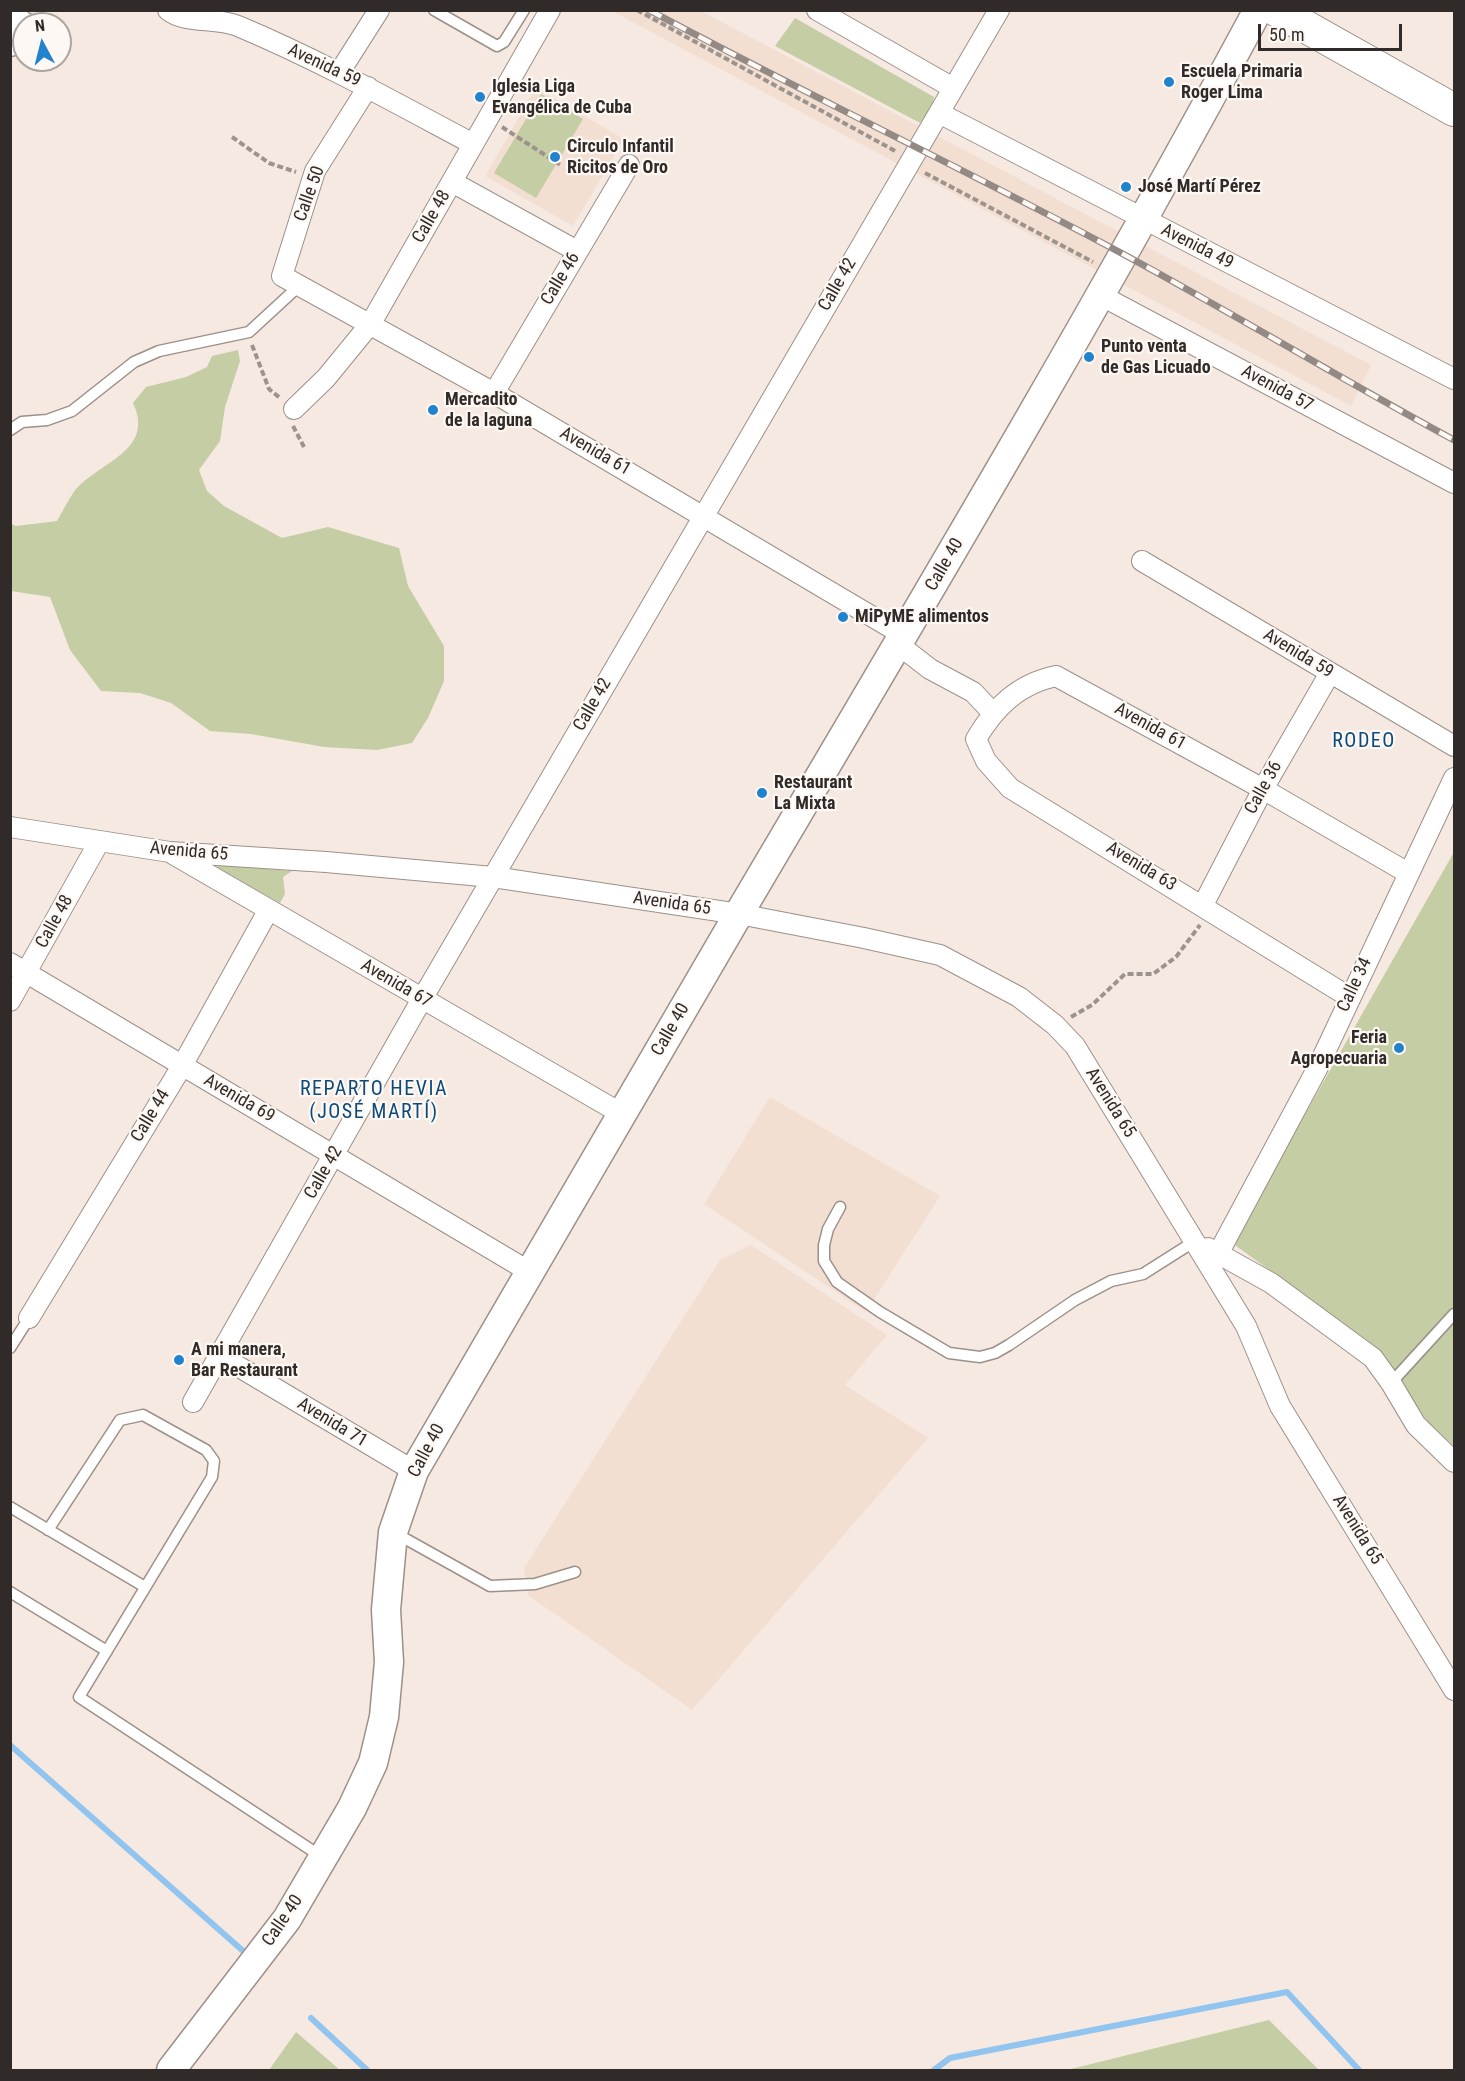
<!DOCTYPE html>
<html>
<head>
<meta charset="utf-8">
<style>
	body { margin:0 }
	#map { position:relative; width:1465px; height:2081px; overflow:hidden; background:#f6e9e1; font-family:"Roboto Condensed",sans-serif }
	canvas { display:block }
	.frame { position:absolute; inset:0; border:12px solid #302b28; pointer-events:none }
	.north { position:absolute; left:12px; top:12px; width:60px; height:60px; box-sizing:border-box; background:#fdf8f4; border:2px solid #aba6a2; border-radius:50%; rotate:353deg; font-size:16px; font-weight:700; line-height:24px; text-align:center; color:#302b28 }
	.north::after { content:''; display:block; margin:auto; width:21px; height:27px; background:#2182ce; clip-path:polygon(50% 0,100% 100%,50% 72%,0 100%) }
	.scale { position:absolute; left:1258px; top:24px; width:144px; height:27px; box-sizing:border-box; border:3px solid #302b28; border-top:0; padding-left:8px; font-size:18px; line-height:21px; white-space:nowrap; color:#302b28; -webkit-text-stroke:4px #fdf8f4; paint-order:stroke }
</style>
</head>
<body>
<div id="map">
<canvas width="1465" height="2081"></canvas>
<div class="frame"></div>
<div class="north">N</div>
<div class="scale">50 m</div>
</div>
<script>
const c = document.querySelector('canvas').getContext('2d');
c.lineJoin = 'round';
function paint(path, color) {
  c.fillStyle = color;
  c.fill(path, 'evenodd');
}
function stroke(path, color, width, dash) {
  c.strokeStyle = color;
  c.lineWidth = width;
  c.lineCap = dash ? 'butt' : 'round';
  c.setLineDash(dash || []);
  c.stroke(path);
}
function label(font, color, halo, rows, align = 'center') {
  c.font = font + ' "Roboto Condensed",sans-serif';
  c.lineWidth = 4.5;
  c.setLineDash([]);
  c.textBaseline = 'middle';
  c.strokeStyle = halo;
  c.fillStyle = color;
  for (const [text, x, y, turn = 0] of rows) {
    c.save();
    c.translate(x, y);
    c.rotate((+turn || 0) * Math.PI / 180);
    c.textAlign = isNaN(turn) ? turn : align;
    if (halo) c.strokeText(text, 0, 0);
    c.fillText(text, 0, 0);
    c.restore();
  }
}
paint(new Path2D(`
	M612,11H701L1371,365L1351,406Z
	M536,88L624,139L573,226L485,176Z
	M770,1097L940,1196L866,1312L704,1204Z
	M751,1245L887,1335L845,1385L928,1438L692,1710L528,1595L524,1568L720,1260Z`), '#f3ded2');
paint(new Path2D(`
	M795,18L934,97L932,106L920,123L775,46Z
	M541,94L583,119L536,198L494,173Z
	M238,350L240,361L225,407L220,441L199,470L207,491L224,506L282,538L328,527L399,548L408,586L444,646V681L428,718L412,743L377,750L324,747L251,734L210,731L171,703L140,693L101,691L70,650L50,597L11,591V524L16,526L57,521C63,511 69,498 76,489C102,461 155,450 133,403L146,387L186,377L207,367L212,356Z
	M1454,852V1446L1428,1422L1368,1341L1232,1243Z
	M218,865L292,871L283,877L285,894L280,903L218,868Z
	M1269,2020L1319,2070H1067Z
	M296,2032L340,2070H269Z`), '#c5cda4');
stroke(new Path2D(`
	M10,1745L242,1950
	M311,2018L367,2070
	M934,2070L950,2058L1287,1992L1359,2070`), '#91c4ee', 6);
const lane = new Path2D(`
	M434,10L497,46L504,42L524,10
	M10,430L22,422L47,420L72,411L134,362L159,351L249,332L300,285
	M840,1207L828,1229L824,1245V1261L837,1282L880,1312L949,1353L980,1357L995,1353L1009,1345L1075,1300L1111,1281L1143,1274L1195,1241
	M10,1348L29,1318
	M1391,1383L1454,1314
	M10,1507L145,1587
	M48,1530L120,1420L143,1415L206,1450L214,1461L212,1477L79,1697L322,1857
	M395,1533L490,1586L535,1584L575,1572
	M10,1592L107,1651`);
const street = new Path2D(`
	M11,10L25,24
	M168,10C185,24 215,17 238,26C319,60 396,103 473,144
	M817,10L953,88
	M339,73L379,10
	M368,87L315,171L282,276L494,393L905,636
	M941,114L1454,379
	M452,182L577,251
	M1100,295L1454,483
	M494,393L629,165
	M294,409L326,378L371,323L550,10
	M1142,561L1454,746
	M899,645L930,669L973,692L992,712
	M10,827L170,852L326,862L493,877L739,914L864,938L940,955L1019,997L1055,1025L1075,1046L1246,1326L1280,1406L1454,1690
	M173,854L622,1114
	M1203,905L1263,789L1330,673
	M10,963L530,1272
	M1349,997L1010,788L986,761L976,739C995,707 1018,684 1056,676L1263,789L1408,873
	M10,1001L99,842
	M1208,1248L1271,1283L1373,1358L1391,1383L1416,1425L1454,1462
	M1218,1254L1317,1069L1454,778
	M29,1318L182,1066L268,911
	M219,1355L414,1471
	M193,1402L422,999L999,10`);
const secondary = new Path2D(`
	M10,42L24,27
	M171,2070L287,1919L352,1808L373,1763L384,1717L389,1662L386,1610L393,1532L414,1471C522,1286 629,1100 738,915C915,615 1093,317 1258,10`);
const primary = new Path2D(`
	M1276,10L1454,110`);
stroke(lane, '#9c9089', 13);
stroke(street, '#9c9089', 22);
stroke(secondary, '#9c9089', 31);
stroke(primary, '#9c9089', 34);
stroke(new Path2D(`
	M637,10L897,152
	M502,127L562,166
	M232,137L269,163L296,172
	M925,173L1093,262
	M252,345L269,389L280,398
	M293,426L304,447
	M1071,1017L1092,1005L1125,974H1153L1176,957L1200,925`), '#9c938d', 4, [6, 3]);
stroke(lane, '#fff', 10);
stroke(street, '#fff', 20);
stroke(secondary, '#fff', 28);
stroke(primary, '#fff', 32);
const rail = new Path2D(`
	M649,10C806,94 966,170 1123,254C1234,314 1343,380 1454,440`);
stroke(rail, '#938a85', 7);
stroke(rail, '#fdf8f4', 4.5, [14]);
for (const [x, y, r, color] of [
	[1169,82,6,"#2182ce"],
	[480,97,6,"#2182ce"],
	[555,157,6,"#2182ce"],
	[1126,187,6,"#2182ce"],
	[1089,357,6,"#2182ce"],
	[433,410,6,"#2182ce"],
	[843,617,6,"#2182ce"],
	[762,793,6,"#2182ce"],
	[1399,1048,6,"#2182ce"],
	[179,1360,6,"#2182ce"]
]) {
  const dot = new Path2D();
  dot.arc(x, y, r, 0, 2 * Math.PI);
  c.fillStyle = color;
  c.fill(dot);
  stroke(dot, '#fdf8f4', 2);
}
label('18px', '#302b28', '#fdf8f4', [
	["Avenida 59",324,66,25],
	["Calle 50",310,194,-70],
	["Calle 48",432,217,-60],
	["Avenida 49",1197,247,27],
	["Calle 46",561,279,-59],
	["Calle 42",838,285,-60],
	["Avenida 57",1277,389,28],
	["Avenida 61",595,452,30],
	["Calle 40",945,565,-60],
	["Avenida 59",1298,654,31],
	["Calle 42",593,705,-60],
	["Avenida 61",1150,727,29],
	["Calle 36",1264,788,-61],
	["Avenida 65",189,852,5],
	["Avenida 63",1141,867,31],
	["Avenida 65",672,904,8],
	["Calle 48",55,922,-61],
	["Avenida 67",396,984,30],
	["Calle 34",1355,985,-65],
	["Calle 40",671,1030,-60],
	["Avenida 69",239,1099,30],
	["Avenida 65",1110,1103,58],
	["Calle 44",151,1116,-59],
	["Calle 42",324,1173,-60],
	["Avenida 71",332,1423,31],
	["Calle 40",427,1451,-62],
	["Avenida 65",1357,1530,58],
	["Calle 40",283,1921,-56]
]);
label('bold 18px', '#302b28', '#fdf8f4', [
	["Escuela Primaria",1181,72],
	["Roger Lima",1181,93],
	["Iglesia Liga",492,87],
	["Evangélica de Cuba",492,108],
	["Circulo Infantil",567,147],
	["Ricitos de Oro",567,168],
	["José Martí Pérez",1138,187],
	["Punto venta",1101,347],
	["de Gas Licuado",1101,368],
	["Mercadito",445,400],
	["de la laguna",445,421],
	["MiPyME alimentos",855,617],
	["Restaurant",774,783],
	["La Mixta",774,804],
	["Feria",1387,1038,"right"],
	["Agropecuaria",1387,1059,"right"],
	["A mi manera,",191,1350],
	["Bar Restaurant",191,1371]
], 'left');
c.letterSpacing = '1.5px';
label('20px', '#0b4a7a', '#fdf8f4', [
	["RODEO",1364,742],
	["REPARTO HEVIA",374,1090],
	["(JOSÉ MARTÍ)",374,1113]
]);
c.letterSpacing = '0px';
</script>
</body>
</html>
